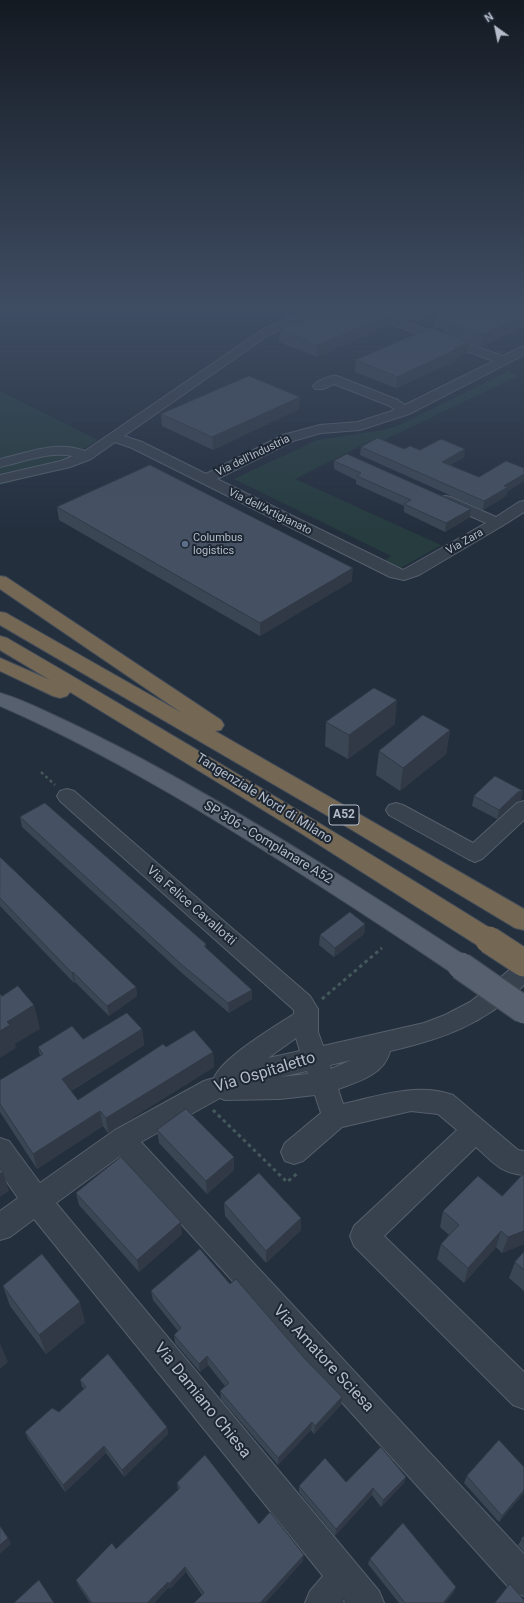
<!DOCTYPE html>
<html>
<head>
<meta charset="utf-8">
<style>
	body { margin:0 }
	#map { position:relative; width:524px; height:1603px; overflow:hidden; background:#242f3e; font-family:Roboto,sans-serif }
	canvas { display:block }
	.north { position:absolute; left:476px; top:8px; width:40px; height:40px; -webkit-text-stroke:3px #1d2633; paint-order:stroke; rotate:327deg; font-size:11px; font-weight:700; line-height:16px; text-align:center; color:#b4bcc9 }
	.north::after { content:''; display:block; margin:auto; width:14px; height:18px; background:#b4bcc9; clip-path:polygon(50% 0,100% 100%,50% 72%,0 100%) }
</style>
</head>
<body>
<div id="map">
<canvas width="524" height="1603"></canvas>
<div class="north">N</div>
</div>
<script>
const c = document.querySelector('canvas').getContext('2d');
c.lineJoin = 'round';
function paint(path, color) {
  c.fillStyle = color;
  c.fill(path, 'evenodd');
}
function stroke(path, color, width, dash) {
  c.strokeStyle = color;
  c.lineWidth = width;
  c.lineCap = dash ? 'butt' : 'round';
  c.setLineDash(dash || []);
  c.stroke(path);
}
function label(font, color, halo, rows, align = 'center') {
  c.font = font + ' Roboto,sans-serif';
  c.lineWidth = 4;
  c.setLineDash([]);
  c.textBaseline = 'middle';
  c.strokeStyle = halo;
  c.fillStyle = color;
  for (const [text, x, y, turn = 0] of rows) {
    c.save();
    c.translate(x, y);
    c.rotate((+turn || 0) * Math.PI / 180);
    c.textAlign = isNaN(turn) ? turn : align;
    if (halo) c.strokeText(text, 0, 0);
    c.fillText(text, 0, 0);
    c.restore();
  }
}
paint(new Path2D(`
	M508,371L518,376L382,441L376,438L295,479L441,545L401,568L385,560L391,556L234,479L317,440L384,430L402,424Z
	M0,391L98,440C64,462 40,476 0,485Z`), '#263c3f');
const minor = new Path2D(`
	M311,308H325L324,310L270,334L124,436L142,442L206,474L283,435L320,425L358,422L395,410L390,406L334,384L323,389H315L313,386C318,380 330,375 337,376L398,400L405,405L494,361L352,310L351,308H366L503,356L524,346V355L409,414L360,430L321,433L293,441L217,479L403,570L486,523L441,503L439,500L441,497L446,496L451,497L496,517L519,502L524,501V512L502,526L419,575L404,580L390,577L132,448L115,442L91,459L70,467L0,483V475L61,461L73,456C49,451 24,462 0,467V459C28,453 56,440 85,451L262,330Z
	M67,789L74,791L310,996L318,1009V1032L323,1046L424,1023L445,1015L470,1002L492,985L516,964L524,962V985C484,1024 443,1039 390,1051C385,1074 358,1082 338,1089L343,1104C379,1096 417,1082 453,1095L518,1150L524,1151V1175C500,1173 493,1162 476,1147L384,1236L524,1372V1409L513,1405L354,1246L350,1236L354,1226L457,1130L438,1114L411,1111L342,1127L303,1161L294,1164L285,1161L281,1152L285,1143L321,1113L315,1095L280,1099L225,1100L220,1098L141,1142L524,1554V1596L512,1591L120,1156L56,1203L379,1591L384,1603H305L310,1591L323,1576L34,1219L10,1237L0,1240V1211L18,1198L0,1172V1138L9,1141L40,1183L115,1130L204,1081L214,1078C223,1057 274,1027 294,1014V1010L60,801L57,796L60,791ZM296,1038L300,1051L268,1058ZM351,1060L331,1069L330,1065ZM307,1071L308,1074L280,1077Z
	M524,801V820L482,859L475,862L468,859L389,815L386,810L389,805L396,803L403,805L473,843L517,803Z`);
const major = new Path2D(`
	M0,693C15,697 30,704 45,711C78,726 110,742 142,759C255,820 363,889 470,959L474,966L470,973L461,976L452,973C369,917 284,862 198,810C134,772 69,736 0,706Z`);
const highway = new Path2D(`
	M0,576L6,577L221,720L224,725L221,730L215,731L524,909V930L515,928L352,830L0,625V612L6,613L182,713L0,589Z
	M0,636L7,638C172,734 336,832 498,933L501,940L498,947L489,950L480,947L299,832L70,692L67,696L60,698L53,696L0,671V658L50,680L0,650Z`);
stroke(minor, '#565f6c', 2);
stroke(major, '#414a57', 2);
stroke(highway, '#434c59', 2);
stroke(new Path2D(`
	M41,772L55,785`), '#44595c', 2.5, [3, 3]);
stroke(new Path2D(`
	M322,999L382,948
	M213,1110L287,1182L299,1172`), '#44595c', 3, [3.5, 3.5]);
paint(minor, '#38414e');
paint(major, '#56606e');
paint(highway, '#746855');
const majorBridge = new Path2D(`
	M461,966L524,1010`);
const highwayBridge = new Path2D(`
	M489,940L524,963`);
stroke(majorBridge, '#414a57', 29, []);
stroke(highwayBridge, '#434c59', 29, []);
stroke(majorBridge, '#56606e', 27);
stroke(highwayBridge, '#746855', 27);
paint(new Path2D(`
	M337,308H451L419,322L408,318L404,320L391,315V325L317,357L279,342L280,330Z
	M524,308V326L481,347L469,342L467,353L456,358V361L396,388L355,372L356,360L443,333V330L434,327L435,316Z
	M300,397L299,409L213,450L162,426L161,414Z
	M361,447L420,450L464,457L450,465L507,492L506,496L483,510L360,455Z
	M334,461L471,509L470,517L445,532L404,512V506L356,484V480L334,469Z
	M57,507L352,581L260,636L59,520Z
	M326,722L395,724L348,759L325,746Z
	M450,730L446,754L400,791L376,775L379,751Z
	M474,796L521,800L516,802L497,819L472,806Z
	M20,817L206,944V948L252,999L229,1013L183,974L22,827Z
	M0,857L136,987L137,996L109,1016L75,982L74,983L0,906Z
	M365,924L364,934L334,957L319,945L320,935Z
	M142,1029L144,1045L71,1091L78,1100L166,1047L213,1052L214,1067L108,1133L103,1126L37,1169L0,1112V1080L40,1056L38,1047Z
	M157,1130L234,1157V1170L207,1194L159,1143Z
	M478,1176L524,1244L502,1253L496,1247L464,1283L437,1259L441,1244L449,1235L440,1227L443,1211Z
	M76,1193L182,1234L139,1272L79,1205Z
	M224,1203L301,1218V1230L266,1263L225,1216Z
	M524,1252V1291L509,1278L515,1262Z
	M230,1284L341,1405L314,1434L311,1430L278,1465L221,1399L220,1391L225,1386L208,1365L200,1372L175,1343L174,1335L178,1331L153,1300L151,1291Z
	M3,1286L85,1322L46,1354L10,1306Z
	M80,1380L167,1427L168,1434L124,1477L106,1453L65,1492L28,1439L25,1432L59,1412L84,1389L82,1387Z
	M524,1467V1493L499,1522L464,1483L467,1476Z
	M346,1482L404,1483L381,1507L372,1495L335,1536L299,1492V1486Z
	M177,1483L259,1524L303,1561L265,1603H194L202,1595L186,1572L170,1589L169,1587L154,1603H90L78,1585L76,1580L116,1549L178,1490Z
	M524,1536V1552L518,1545Z
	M370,1559L456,1587L453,1593L445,1603H399L368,1564Z`), '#3b4654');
paint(new Path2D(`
	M408,308H409L408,318L404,320L405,309Z
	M427,308H451L419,322L420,311Z
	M392,314L391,325L317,357V345Z
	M524,316V326L481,347L482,335Z
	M469,342L467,353L456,358V361L396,388L397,377Z
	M300,397L299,409L213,450L212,437Z
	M465,449L464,457L441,470L442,462Z
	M524,474V481L507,492L506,496L483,510L484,501L504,486Z
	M471,509L470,517L445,532L446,523Z
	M353,568L352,581L260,636V623Z
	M397,700L395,724L348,759L349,735Z
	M450,730L446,754L400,791L403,768Z
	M523,791L521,800L516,802L497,819L499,810L518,792Z
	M365,924L364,934L334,957L335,948Z
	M73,972L75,982L74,983L72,973Z
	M136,987L137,996L109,1016L107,1006Z
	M252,990V999L229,1013L228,1003Z
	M34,1005L40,1029L15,1044L16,1048L0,1058V1031L7,1022Z
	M142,1029L144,1045L65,1094L62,1079Z
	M213,1052L214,1067L108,1133L106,1118Z
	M100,1111L103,1126L37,1169L33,1154Z
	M234,1157V1170L207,1194L206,1181Z
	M3,1172L9,1191L0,1197V1174Z
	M301,1218V1230L266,1263V1251Z
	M181,1222L182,1234L139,1272L137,1260Z
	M501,1231L496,1247L464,1283L468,1268Z
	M524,1231V1244L502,1253L508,1237Z
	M80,1302L85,1322L46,1354L39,1335Z
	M0,1343L8,1362L0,1369Z
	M207,1356L208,1365L200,1372L199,1364Z
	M342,1397L341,1405L314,1434L315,1426Z
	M312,1422L311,1430L278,1465V1458Z
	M167,1427L168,1434L124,1477L122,1470Z
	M104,1446L106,1453L65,1492L63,1485Z
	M406,1477L404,1483L381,1507L383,1500Z
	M373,1488L372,1495L335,1536L336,1529Z
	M524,1490V1493L499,1522L502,1516Z
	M8,1538L11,1544L0,1554V1545Z
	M304,1555L303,1561L265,1603H260Z
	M185,1567L186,1572L170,1589L169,1584Z
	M168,1582L169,1587L154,1603H147Z
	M456,1587L453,1593L445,1603H443Z`), '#303945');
const building = new Path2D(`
	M337,308H373L392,314L317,345L280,330Z
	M411,308H427L420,311Z
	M452,308H524V316L482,335L444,322L448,321L435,316Z
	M430,328L469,342L454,348L457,349L397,377L356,360Z
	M249,376L300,397L212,437L161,414Z
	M378,438L404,449L410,446L420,450L441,439L465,449L442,462L479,477L506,461L524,468V474L504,486L508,487L484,501L361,447Z
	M347,454L471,509L446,523L404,504L411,500L357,476L361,473L334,461Z
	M150,465L353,568L260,623L57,507Z
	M374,688L397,700L349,735L326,722Z
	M423,715L450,730L403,768L379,751Z
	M495,776L523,791L518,792L499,810L474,796Z
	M45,803L206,944L204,946L252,990L228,1003L182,965L20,817Z
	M0,857L136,987L107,1006L73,972L72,973L0,898Z
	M350,912L365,924L335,948L320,935Z
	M18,986L34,1005L7,1022L10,1025L0,1031V994L2,996Z
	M127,1013L142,1029L62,1079L78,1100L163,1044L166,1047L194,1030L213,1052L106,1118L100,1111L33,1154L0,1104V1080L43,1054L38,1047L72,1026L83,1039Z
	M186,1109L234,1157L206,1181L157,1130Z
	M121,1157L181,1222L137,1260L76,1193Z
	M0,1168L3,1172L0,1174Z
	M259,1173L301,1218L266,1251L224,1203Z
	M524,1173V1231L508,1237L501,1231L468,1268L441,1244L459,1225L443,1211L478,1176L502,1196Z
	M200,1249L230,1284L236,1279L305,1359L342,1397L315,1426L312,1422L278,1458L220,1391L229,1383L207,1356L199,1364L174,1335L181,1328L151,1291Z
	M524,1252V1270L515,1262Z
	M42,1254L80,1302L39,1335L3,1286Z
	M108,1354L167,1427L122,1470L104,1446L63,1485L25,1432L52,1408L59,1412L86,1387L80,1380Z
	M499,1440L524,1467V1490L502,1516L467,1476Z
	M381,1447L406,1477L383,1500L373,1488L336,1529L299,1486L325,1458L346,1482Z
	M205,1455L259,1524L270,1512L304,1555L260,1603H194L204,1593L185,1567L169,1584L168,1582L147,1603H92L76,1580L112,1543L116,1549L180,1488L177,1483Z
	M403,1523L456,1587L443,1603H405L370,1559Z
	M0,1526L8,1538L0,1545Z
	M524,1536V1542L521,1539Z
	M39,1580L54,1603H14Z
	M510,1584L524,1600V1603H495Z
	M344,1599L347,1603H341Z`);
paint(building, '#455162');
stroke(building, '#303945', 1);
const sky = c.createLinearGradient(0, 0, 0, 532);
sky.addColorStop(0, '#141a22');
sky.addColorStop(0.58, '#3f4d63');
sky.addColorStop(1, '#3f4d6300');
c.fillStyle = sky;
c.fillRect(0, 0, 524, 532);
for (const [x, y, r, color] of [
	[185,544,4,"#5c6f8a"]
]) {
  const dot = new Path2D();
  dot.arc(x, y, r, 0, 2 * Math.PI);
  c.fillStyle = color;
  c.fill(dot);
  stroke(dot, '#1d2633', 1.5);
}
label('11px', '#b4bcc9', '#1d2633', [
	["Via dell'Industria",253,456,-26],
	["Via dell'Artigianato",270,512,26],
	["Via Zara",465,542,-30]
]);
label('11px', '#b4bcc9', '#1d2633', [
	["Columbus",193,538],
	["logistics",193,551]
], 'left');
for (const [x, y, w] of [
	[344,815,30]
]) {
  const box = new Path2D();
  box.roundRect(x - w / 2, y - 10, w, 20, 3);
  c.fillStyle = '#1d2633';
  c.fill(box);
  stroke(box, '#b4bcc9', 1);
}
label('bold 12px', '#b4bcc9', null, [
	["A52",344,815]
]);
label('13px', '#b4bcc9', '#1d2633', [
	["Tangenziale Nord di Milano",264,799,32],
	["SP 306 - Complanare A52",268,843,31],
	["Via Felice Cavallotti",191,906,41]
]);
label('16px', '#b4bcc9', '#1d2633', [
	["Via Ospitaletto",265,1073,-17],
	["Via Amatore Sciesa",323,1359,47],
	["Via Damiano Chiesa",202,1401,51]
]);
</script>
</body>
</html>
